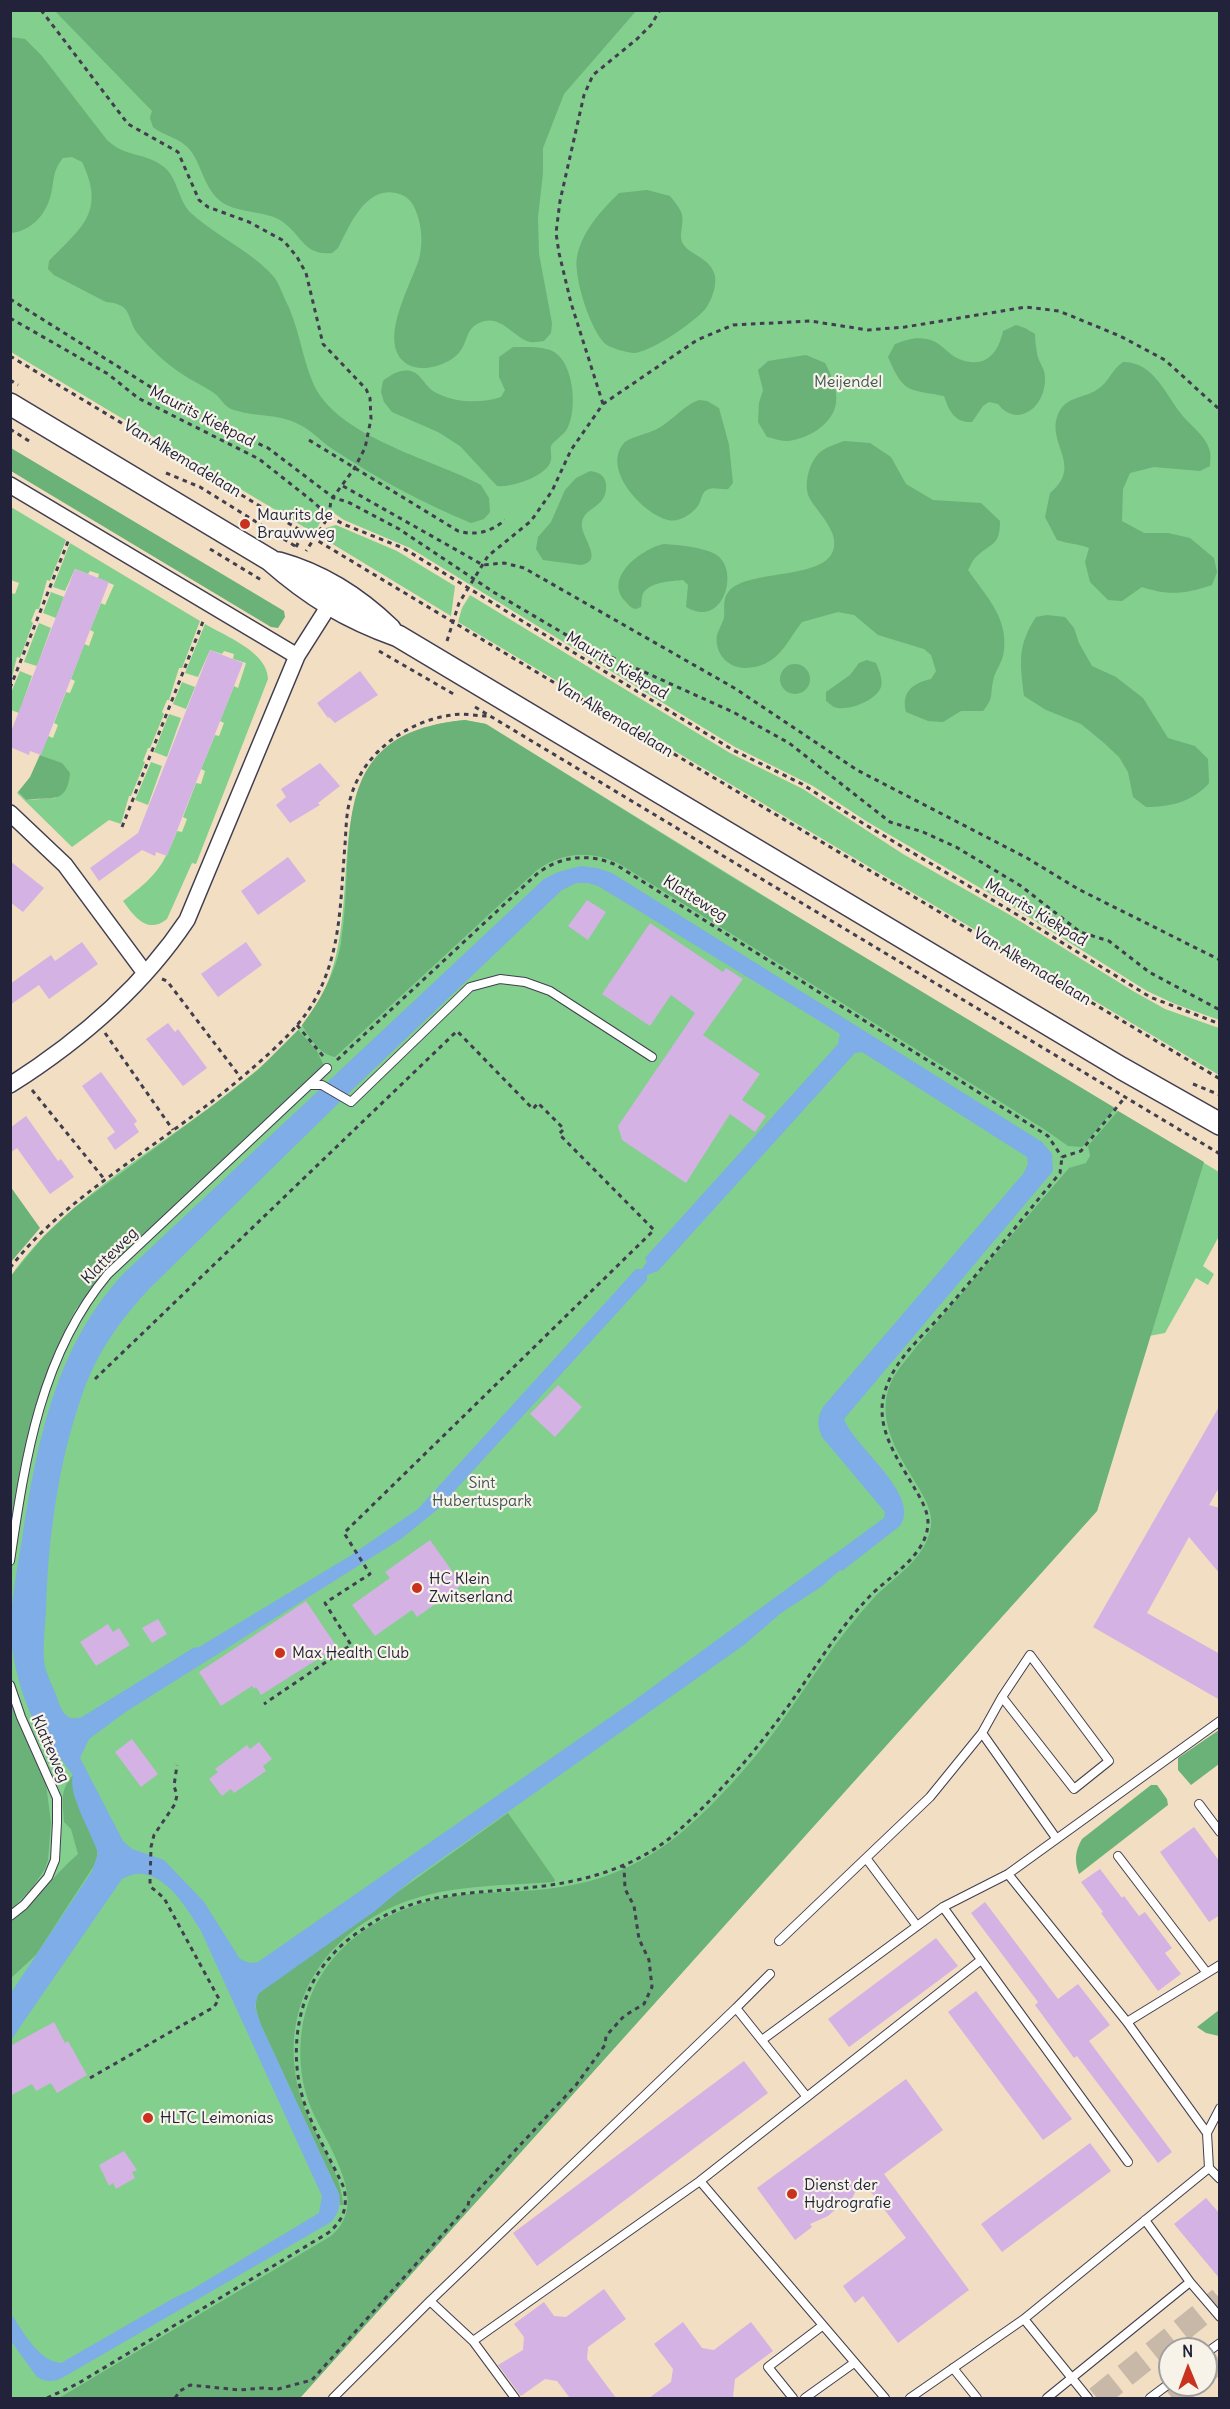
<!DOCTYPE html>
<html>
<head>
<meta charset="utf-8">
<style>
	body { margin:0 }
	#map { position:relative; width:1230px; height:2409px; overflow:hidden; background:#f2dec2; font-family:Delius,sans-serif }
	canvas { display:block }
	.frame { position:absolute; inset:0; border:12px solid #22223b; pointer-events:none }
	.north { position:absolute; left:1158px; top:2337px; width:60px; height:60px; box-sizing:border-box; background:#f7f3e8; border:2px solid #a29fa3; border-radius:50%; rotate:359deg; font-size:16px; font-weight:700; line-height:24px; text-align:center; color:#22223b }
	.north::after { content:''; display:block; margin:auto; width:21px; height:27px; background:#c8321e; clip-path:polygon(50% 0,100% 100%,50% 72%,0 100%) }
</style>
</head>
<body>
<div id="map">
<canvas width="1230" height="2409"></canvas>
<div class="frame"></div>
<div class="north">N</div>
</div>
<script>
const c = document.querySelector('canvas').getContext('2d');
c.lineJoin = 'round';
function paint(path, color) {
  c.fillStyle = color;
  c.fill(path, 'evenodd');
}
function stroke(path, color, width, dash) {
  c.strokeStyle = color;
  c.lineWidth = width;
  c.lineCap = dash ? 'butt' : 'round';
  c.setLineDash(dash || []);
  c.stroke(path);
}
function label(font, color, halo, rows, align = 'center') {
  c.font = font + ' Delius,sans-serif';
  c.lineWidth = 4.5;
  c.setLineDash([]);
  c.textBaseline = 'middle';
  c.strokeStyle = halo;
  c.fillStyle = color;
  for (const [text, x, y, turn = 0] of rows) {
    c.save();
    c.translate(x, y);
    c.rotate((+turn || 0) * Math.PI / 180);
    c.textAlign = isNaN(turn) ? turn : align;
    if (halo) c.strokeText(text, 0, 0);
    c.fillText(text, 0, 0);
    c.restore();
  }
}
paint(new Path2D(`
	M10,11H1219V1020L1175,1004L1147,991L1011,906L866,821L813,786L735,747L410,548L344,520L328,509L314,533L11,352Z
	M11,507L66,540L50,581L47,580L39,609H36L31,621L33,623L20,658L17,657L11,681V593L15,594L19,583L11,580Z
	M336,525L397,551L455,586L451,616L321,537L326,528Z
	M70,543L200,621L182,668H179L169,700H167L162,712L164,714L150,748H148L143,761L145,762L131,796H129L121,824L109,820L72,847L17,793L30,777L48,736L53,738L58,725L54,723L66,692L70,693L75,681L71,679L84,644L89,646L94,632L90,630L101,603L105,605L114,585L98,578L99,574L90,571L88,574L75,569L65,591L53,587ZM40,755L61,763L56,798L26,800L18,792L30,777Z
	M51,592L64,597L56,618L43,613Z
	M470,595L730,753L803,789L903,854L1010,915L1133,991L1165,1009L1219,1028V1075L458,622L462,608Z
	M39,623L51,628L37,666L24,662Z
	M205,624C225,636 268,652 268,679L196,864L192,863L167,919C147,935 134,916 123,901C155,877 163,867 177,831L182,832L187,819L183,817L196,783L201,784L205,771L201,769L215,735L219,736L224,723L220,721L234,686L238,688L246,663L233,659L234,654L224,651L222,654L210,650L198,677L185,673Z
	M20,671L32,676L19,713L11,710L10,695Z
	M182,682L195,687L186,709L173,704Z
	M169,714L181,718L167,757L154,752Z
	M465,720L486,724L858,954L1219,1172V1236L1203,1266L1214,1274L1208,1285L1196,1278L1165,1333L1149,1336L1097,1511L300,2398H11V1276C64,1199 163,1146 236,1087C266,1063 299,1036 318,1003C379,901 293,736 465,720Z
	M151,762L162,766L148,805L135,800Z`), '#83cf8d');
paint(new Path2D(`
	M55,11H636L564,94L543,148V173L538,217L539,254L552,323L551,333L544,341C540,341 535,343 530,342C513,338 500,311 477,324C467,329 467,341 461,350C452,364 422,374 407,364C376,344 411,285 419,259C423,244 422,228 417,214C413,202 408,196 396,193C365,186 349,227 338,248L332,253C303,256 302,234 280,220C263,210 236,214 219,200C202,185 200,156 185,145C176,137 162,135 153,127L150,118L152,111Z
	M10,37L25,39L42,56L107,140C126,158 145,152 164,167C178,178 178,201 191,213C217,237 250,250 274,277C278,282 281,290 284,297C299,326 301,354 313,383C336,437 433,459 481,485L489,498L490,512L484,519L471,523C422,503 377,478 334,450C323,443 315,434 304,427C278,412 260,418 234,410C224,407 222,399 214,393C204,386 192,381 182,374C167,364 150,349 138,334C126,319 134,304 106,302L54,275L48,269L49,261C82,227 106,212 82,162L72,157L63,158C51,173 55,181 50,198C44,217 30,231 11,233Z
	M647,190L670,196C674,201 681,209 682,215C684,223 679,234 682,242C688,255 708,256 714,273C718,282 712,300 706,308C696,321 650,353 633,353C626,352 614,349 607,345C591,334 573,275 577,257C582,231 601,211 619,193Z
	M1016,325L1025,328L1035,334C1035,341 1036,347 1037,353C1038,360 1042,365 1044,371C1048,387 1040,409 1023,414C1013,417 1004,412 998,404L989,402L983,406L972,422C955,423 949,411 944,396C908,389 904,394 888,357L895,344C908,339 917,336 931,340C942,344 949,355 959,359C984,369 998,355 1003,331Z
	M513,347C524,347 539,346 550,350C574,358 578,410 567,429C563,436 555,439 551,446C550,450 552,456 551,460C548,476 511,488 497,486L460,446L438,432L392,412L384,402L381,392L383,381C394,372 409,365 420,377C424,381 428,388 433,391C452,403 480,404 501,397L505,390L499,377V357Z
	M806,355L825,363C831,374 838,389 836,403C833,425 806,440 786,441C780,441 773,438 767,437L758,422L759,403L763,390L758,370L768,361Z
	M1123,362C1154,362 1165,394 1182,415C1192,427 1207,437 1210,452C1211,456 1210,462 1210,466L1200,471L1154,467L1130,473L1123,489L1122,521L1144,533H1168L1190,538L1214,558L1217,572L1212,585C1185,594 1169,596 1142,587L1122,601L1108,600L1090,582L1085,562L1089,548C1081,544 1068,544 1057,540L1045,517L1050,493C1085,465 1044,443 1059,412C1067,396 1086,398 1098,389C1109,382 1112,369 1123,362Z
	M699,400L707,401L719,408L729,445L733,483L728,489C722,490 714,487 709,489C702,491 702,498 699,504C694,513 679,523 668,520C643,514 601,469 624,443C628,438 650,433 657,429C672,421 684,405 699,400Z
	M844,441L870,443L891,457L906,484L933,500L981,503L1000,521C1000,547 991,542 975,558C972,561 970,567 968,570C985,595 1008,617 1004,650C1003,663 995,670 993,681C990,695 994,698 983,711H961L943,722L928,721L906,712C901,692 913,683 931,679L936,671L931,655L924,649L878,635L854,615L838,612L802,622C785,644 778,667 745,668C728,668 714,653 717,635C719,629 722,624 724,618C725,609 722,599 729,591C749,569 822,580 833,551C840,532 818,513 810,499C802,485 810,458 823,450C829,446 837,444 844,441Z
	M11,448L284,611L285,617L278,628L271,627L11,471Z
	M590,471C598,472 605,475 606,484C608,508 585,506 582,522C579,536 606,561 581,565L543,560L536,549L538,537L551,522L565,490L576,478Z
	M664,544C679,545 702,547 715,554C741,568 724,630 686,607L688,585L683,580C672,581 651,582 644,592C641,596 642,601 641,607L636,609C630,608 629,605 625,601C603,577 643,548 664,544Z
	M1047,615L1065,617L1074,628L1079,643L1092,666L1116,677L1143,698L1168,738L1195,746L1208,759L1209,783C1193,802 1169,807 1146,807L1133,797L1128,772L1119,757L1104,743L1081,724L1046,710L1024,696C1020,663 1017,646 1036,617Z
	M867,660L876,663C879,670 883,679 881,687C876,701 847,712 834,707C833,707 827,701 826,701V692L850,675L859,663Z
	M780 679a15 15 0 1 1 30 0a15 15 0 1 1-30 0Z
	M465,720L486,724L730,876L1115,1108L1082,1147L1068,1146L1044,1129L618,863C590,850 562,852 537,870L335,1057C319,1054 310,1038 302,1025C320,1001 335,974 341,944C358,843 321,733 465,720Z
	M40,755L62,763L70,773C67,806 50,796 26,800L18,792L30,777Z
	M298,1030L317,1051L324,1066L110,1267L75,1310L53,1357L35,1411L11,1537V1276L44,1236L74,1208L216,1103L258,1070Z
	M1118,1111L1204,1162L1097,1511L300,2398H59L331,2236C375,2200 319,2137 307,2097C294,2055 300,2004 326,1968C358,1922 416,1899 470,1894C504,1891 539,1892 572,1885C611,1878 645,1861 676,1837C713,1807 753,1762 780,1724C810,1682 837,1638 872,1600C893,1577 926,1560 931,1526C933,1512 924,1497 917,1485C897,1452 873,1417 893,1378C899,1367 909,1357 916,1347L1069,1168L1086,1163L1090,1156L1088,1146Z
	M10,1186L40,1228L11,1262H10Z
	M10,1699L46,1784L51,1823L48,1860L45,1869L32,1888L11,1910Z
	M1219,1730V1764L1191,1785L1178,1770V1758Z
	M73,1775C73,1781 73,1789 74,1794C80,1816 101,1838 97,1861L36,1955L11,1978V1922C36,1902 53,1875 78,1854L71,1829L64,1822C63,1802 59,1791 73,1775Z
	M1151,1785H1157L1167,1799L1168,1805L1079,1874C1074,1861 1075,1851 1082,1839Z
	M508,1813L555,1880L554,1882C511,1885 465,1885 423,1896C336,1920 277,1995 298,2087C306,2125 342,2169 343,2205H340L339,2194L261,2025C256,2010 251,1998 265,1987Z
	M1219,2010V2036L1206,2033L1197,2027Z`), '#6ab278');
paint(new Path2D(`
	M581,866L597,868L612,873L1042,1142L1052,1154L1053,1171L844,1419C853,1446 922,1495 900,1526L842,1571L840,1570L821,1587L781,1613L744,1645L413,1879L375,1911L258,1994L255,2007L261,2025L339,2194C341,2206 338,2214 331,2222L62,2378C53,2382 45,2382 37,2377L11,2341V2314C23,2331 38,2361 61,2363L174,2298L191,2290L319,2213L322,2196L201,1931C185,1905 157,1858 122,1879L11,2040V1993L92,1871L98,1853C92,1834 67,1793 73,1775L50,1745L45,1742C28,1713 15,1677 12,1644C9,1610 16,1574 22,1540C37,1443 55,1347 124,1273L544,879L558,872ZM577,883H588L598,886L831,1028L840,1034L838,1044L645,1258L647,1262L642,1269H636L418,1509L350,1556L199,1647L193,1648L82,1717C65,1723 61,1709 56,1695C52,1684 45,1672 44,1660C43,1644 45,1627 46,1610C48,1538 58,1464 82,1395C96,1354 120,1320 150,1288L353,1089L562,890ZM862,1052L1027,1157L1028,1164L1023,1174L823,1407C817,1418 817,1425 822,1437L885,1512L884,1518L632,1702L258,1962L250,1963L240,1959L204,1902L164,1860L132,1849L123,1841L80,1758L89,1739L127,1711L401,1539L438,1509L647,1280V1275L658,1271L855,1053Z`), '#7eade8');
paint(new Path2D(`
	M75,569L109,582L41,755L30,751L29,755L10,747V734Z
	M210,650L243,663L167,856L156,852L155,856L142,850L99,881L90,868L138,833Z
	M360,671L378,695L335,723L329,717L328,718L317,703Z
	M320,763L340,786L318,803L320,805L290,823L276,805L286,797L281,789Z
	M288,857L306,881L258,915L241,891Z
	M10,861L44,888L23,912L10,902Z
	M587,900L606,912L588,940L568,926Z
	M650,923L723,972L726,968L743,979L703,1035L760,1074L742,1100L766,1116L755,1132L730,1114L686,1183L622,1140L618,1126L695,1013L671,995L650,1026L602,994Z
	M82,942L98,964L49,999L39,985L10,1005V984L51,955L55,961Z
	M246,942L262,965L218,997L201,974Z
	M168,1023L175,1032L178,1029L207,1068L183,1086L146,1039Z
	M101,1072L137,1121L134,1124L139,1132L115,1150L107,1138L115,1132L82,1086Z
	M26,1116L58,1161L61,1159L74,1177L50,1194L17,1148L10,1153V1128Z
	M558,1385L582,1407L555,1437L530,1414Z
	M1220,1405V1486L1209,1505L1220,1508V1574L1189,1537L1147,1613L1220,1654V1700L1093,1627Z
	M430,1540L462,1585L417,1617L412,1610L375,1636L352,1605L390,1578L385,1572Z
	M306,1601L337,1647L261,1695L256,1687L254,1689L252,1686L221,1706L199,1672Z
	M158,1619L167,1634L152,1643L142,1628Z
	M108,1624L113,1632L119,1628L130,1645L96,1666L80,1642Z
	M132,1739L158,1774L141,1787L115,1752Z
	M259,1742L272,1759L263,1766L266,1771L234,1793L231,1789L222,1796L209,1779L218,1772L215,1769L247,1745L250,1749Z
	M1194,1827L1220,1862V1915L1209,1922L1160,1852Z
	M1100,1869L1122,1898L1124,1896L1139,1916L1145,1912L1172,1948L1165,1953L1181,1974L1158,1991L1101,1913L1103,1912L1081,1882Z
	M985,1902L1058,1999L1078,1984L1110,2025L1089,2041L1172,2152L1158,2163L1077,2056L1074,2058L1035,2005L1038,2002L971,1913Z
	M936,1938L958,1966L849,2047L828,2019Z
	M976,1991L1072,2119L1043,2140L948,2012Z
	M54,2022L65,2043L68,2041L87,2075L57,2093L51,2083L36,2091L32,2084L10,2096V2046Z
	M744,2061L768,2093L537,2266L513,2233Z
	M906,2079L943,2130L884,2174L969,2290L898,2343L863,2296L855,2303L843,2286L906,2238L861,2179L852,2199L845,2201L828,2216L810,2224L812,2227L795,2240L757,2188Z
	M1090,2143L1111,2171L1002,2252L981,2224Z
	M124,2151L137,2170L132,2172L135,2178L116,2189L113,2183L109,2186L99,2165Z
	M1206,2198L1220,2214V2279L1174,2224Z
	M604,2289L626,2319L588,2347L587,2359L616,2398H570L557,2381L545,2379L521,2396L498,2365L523,2350L524,2337L514,2324L544,2302L554,2316L566,2317Z
	M683,2322L702,2348L714,2350L751,2322L773,2351L735,2379L733,2398H649L671,2382L673,2369L654,2344Z`), '#d4b2e3');
stroke(new Path2D(`
	M1206,2371L1220,2360
	M1097,2398L1220,2299
	M1172,2398L1189,2385`), '#c8b8a7', 24, [24, 12]);
const service = new Path2D(`
	M309,1085H322L351,1102L470,987L500,979L525,982L550,991L652,1057
	M10,1561C25,1460 40,1355 108,1274L327,1068
	M1030,1655L1109,1761L1074,1789L1002,1697Z
	M10,1685L21,1717L57,1798V1822L55,1860L48,1877L24,1905L10,1916
	M982,1733L1056,1838
	M1199,1804L1220,1832
	M1118,1856L1207,1973
	M866,1858L917,1926
	M1008,1874L1127,2022L1207,2133
	M943,1907L1128,2162
	M779,1941L930,1797L982,1733L1002,1697
	M770,1974L736,2008L807,2097
	M1127,2022L1220,1965
	M762,2040L943,1907L1008,1874L1220,1721
	M1209,2168L1220,2179
	M700,2181L981,1960
	M1145,2220L1190,2282L1220,2317
	M430,2301L473,2341L515,2398
	M1024,2319L1088,2398
	M473,2341L700,2181L885,2398
	M1206,2353L1220,2343
	M953,2368L977,2398
	M333,2398L430,2301L736,2008
	M793,2398L768,2367L822,2326
	M805,2398L854,2363
	M910,2398L1024,2319L1209,2168L1207,2133L1220,2108
	M1047,2398L1190,2282
	M1150,2398L1170,2383`);
const minor = new Path2D(`
	M10,485L297,656
	M10,813L65,865L145,973
	M10,1085C78,1042 143,986 187,920L297,656L330,604`);
const secondary = new Path2D(`
	M10,404L270,560C311,596 346,617 398,636L1121,1068L1220,1124
	M279,563C322,575 358,598 390,629`);
stroke(service, '#413e4f', 10);
stroke(minor, '#413e4f', 18);
stroke(secondary, '#413e4f', 24);
stroke(new Path2D(`
	M41,10L128,124L178,152L199,200L208,207L249,222L284,241L297,257L306,273L323,344L366,389L370,398L371,419L365,448L354,469L331,500L329,516L306,551
	M10,299L197,416L268,448L334,498L348,502L399,529L495,593L580,643L733,712L789,743L890,822L923,832L956,847L1021,886L1080,932L1109,941L1149,972L1220,1010
	M10,318L108,374L138,398L259,459L311,500L329,516L343,524L403,548L733,750L802,784L864,824L1011,911L1150,997L1220,1024
	M10,356L543,676L1220,1079
	M10,380L18,385
	M603,404L571,303L559,253L556,233L560,201L584,95L593,75L637,39L651,25L660,10
	M10,429L29,441
	M309,440L458,531C475,536 491,532 505,520
	M166,473L200,487L295,546
	M343,486L483,565L504,563L524,568L736,689L857,770L1027,858L1078,889L1220,960
	M296,547L304,532
	M210,549L263,581
	M447,641L459,603L488,556L531,521L552,491L571,450L603,404L697,340L733,325L810,321L868,330L905,327L1026,307L1059,311L1120,336L1165,360L1220,410
	M379,651L457,696
	M10,688L69,539
	M475,707L1220,1154
	M122,827L204,619
	M162,979L167,981L241,1078
	M297,1025L323,1056
	M105,1033L173,1130
	M337,1060L538,873C562,855 591,853 618,866L1048,1136L1062,1157
	M1193,1084L1220,1095
	M32,1090L105,1180
	M1062,1157L1081,1151L1126,1096
	M10,1268C42,1226 83,1196 125,1165C166,1135 209,1106 248,1072C271,1052 297,1030 313,1003C342,953 340,901 345,845C346,831 346,817 349,804C359,756 405,721 452,715C464,713 477,716 488,716
	M95,1379L457,1031L533,1109L538,1103L564,1129L559,1134L654,1230L344,1533L370,1574L325,1603L351,1645L264,1704
	M90,2078L214,2007L219,1999L164,1898L151,1887L150,1882L151,1847L154,1835L175,1804L177,1795L174,1786L177,1765
	M47,2398L77,2384L328,2233C343,2221 348,2208 344,2188C331,2160 314,2131 304,2102C290,2059 295,2006 321,1969C333,1952 346,1940 363,1929C422,1887 483,1895 551,1885C597,1878 642,1863 677,1832C713,1800 746,1762 775,1724C808,1681 833,1634 871,1595C891,1575 927,1555 928,1523C928,1511 921,1499 915,1489C898,1459 872,1425 886,1388C896,1358 923,1336 943,1313C983,1268 1021,1220 1060,1173L1062,1157
	M175,2398L180,2391L190,2385L240,2390L262,2388L278,2389L312,2380L468,2206L469,2200L576,2085L605,2045L606,2036L624,2016L644,2004L652,1987L649,1960L639,1939L634,1906L625,1889L624,1866`), '#413e4f', 3, [4.5, 4.5]);
stroke(service, '#fff', 8);
stroke(minor, '#fff', 15);
stroke(secondary, '#fff', 21);
for (const [x, y, r, color] of [
	[245,524,6,"#c8321e"],
	[417,1588,6,"#c8321e"],
	[280,1653,6,"#c8321e"],
	[148,2118,6,"#c8321e"],
	[792,2194,6,"#c8321e"]
]) {
  const dot = new Path2D();
  dot.arc(x, y, r, 0, 2 * Math.PI);
  c.fillStyle = color;
  c.fill(dot);
  stroke(dot, '#f7f3e8', 2);
}
label('16px', '#3f5654', '#f7f3e8', [
	["Meijendel",848,382],
	["Sint",482,1483],
	["Hubertuspark",482,1501]
]);
label('16px', '#22223b', '#f7f3e8', [
	["Maurits Kiekpad",202,417,27],
	["Van Alkemadelaan",182,459,31],
	["Maurits Kiekpad",617,666,31],
	["Van Alkemadelaan",614,719,31],
	["Klatteweg",695,899,32],
	["Maurits Kiekpad",1036,913,31],
	["Van Alkemadelaan",1032,967,31],
	["Klatteweg",110,1256,-45],
	["Klatteweg",50,1749,66]
]);
label('16px', '#22223b', '#f7f3e8', [
	["Maurits de",257,515],
	["Brauwweg",257,533],
	["HC Klein",429,1579],
	["Zwitserland",429,1597],
	["Max Health Club",292,1653],
	["HLTC Leimonias",160,2118],
	["Dienst der",804,2185],
	["Hydrografie",804,2203]
], 'left');
</script>
</body>
</html>
